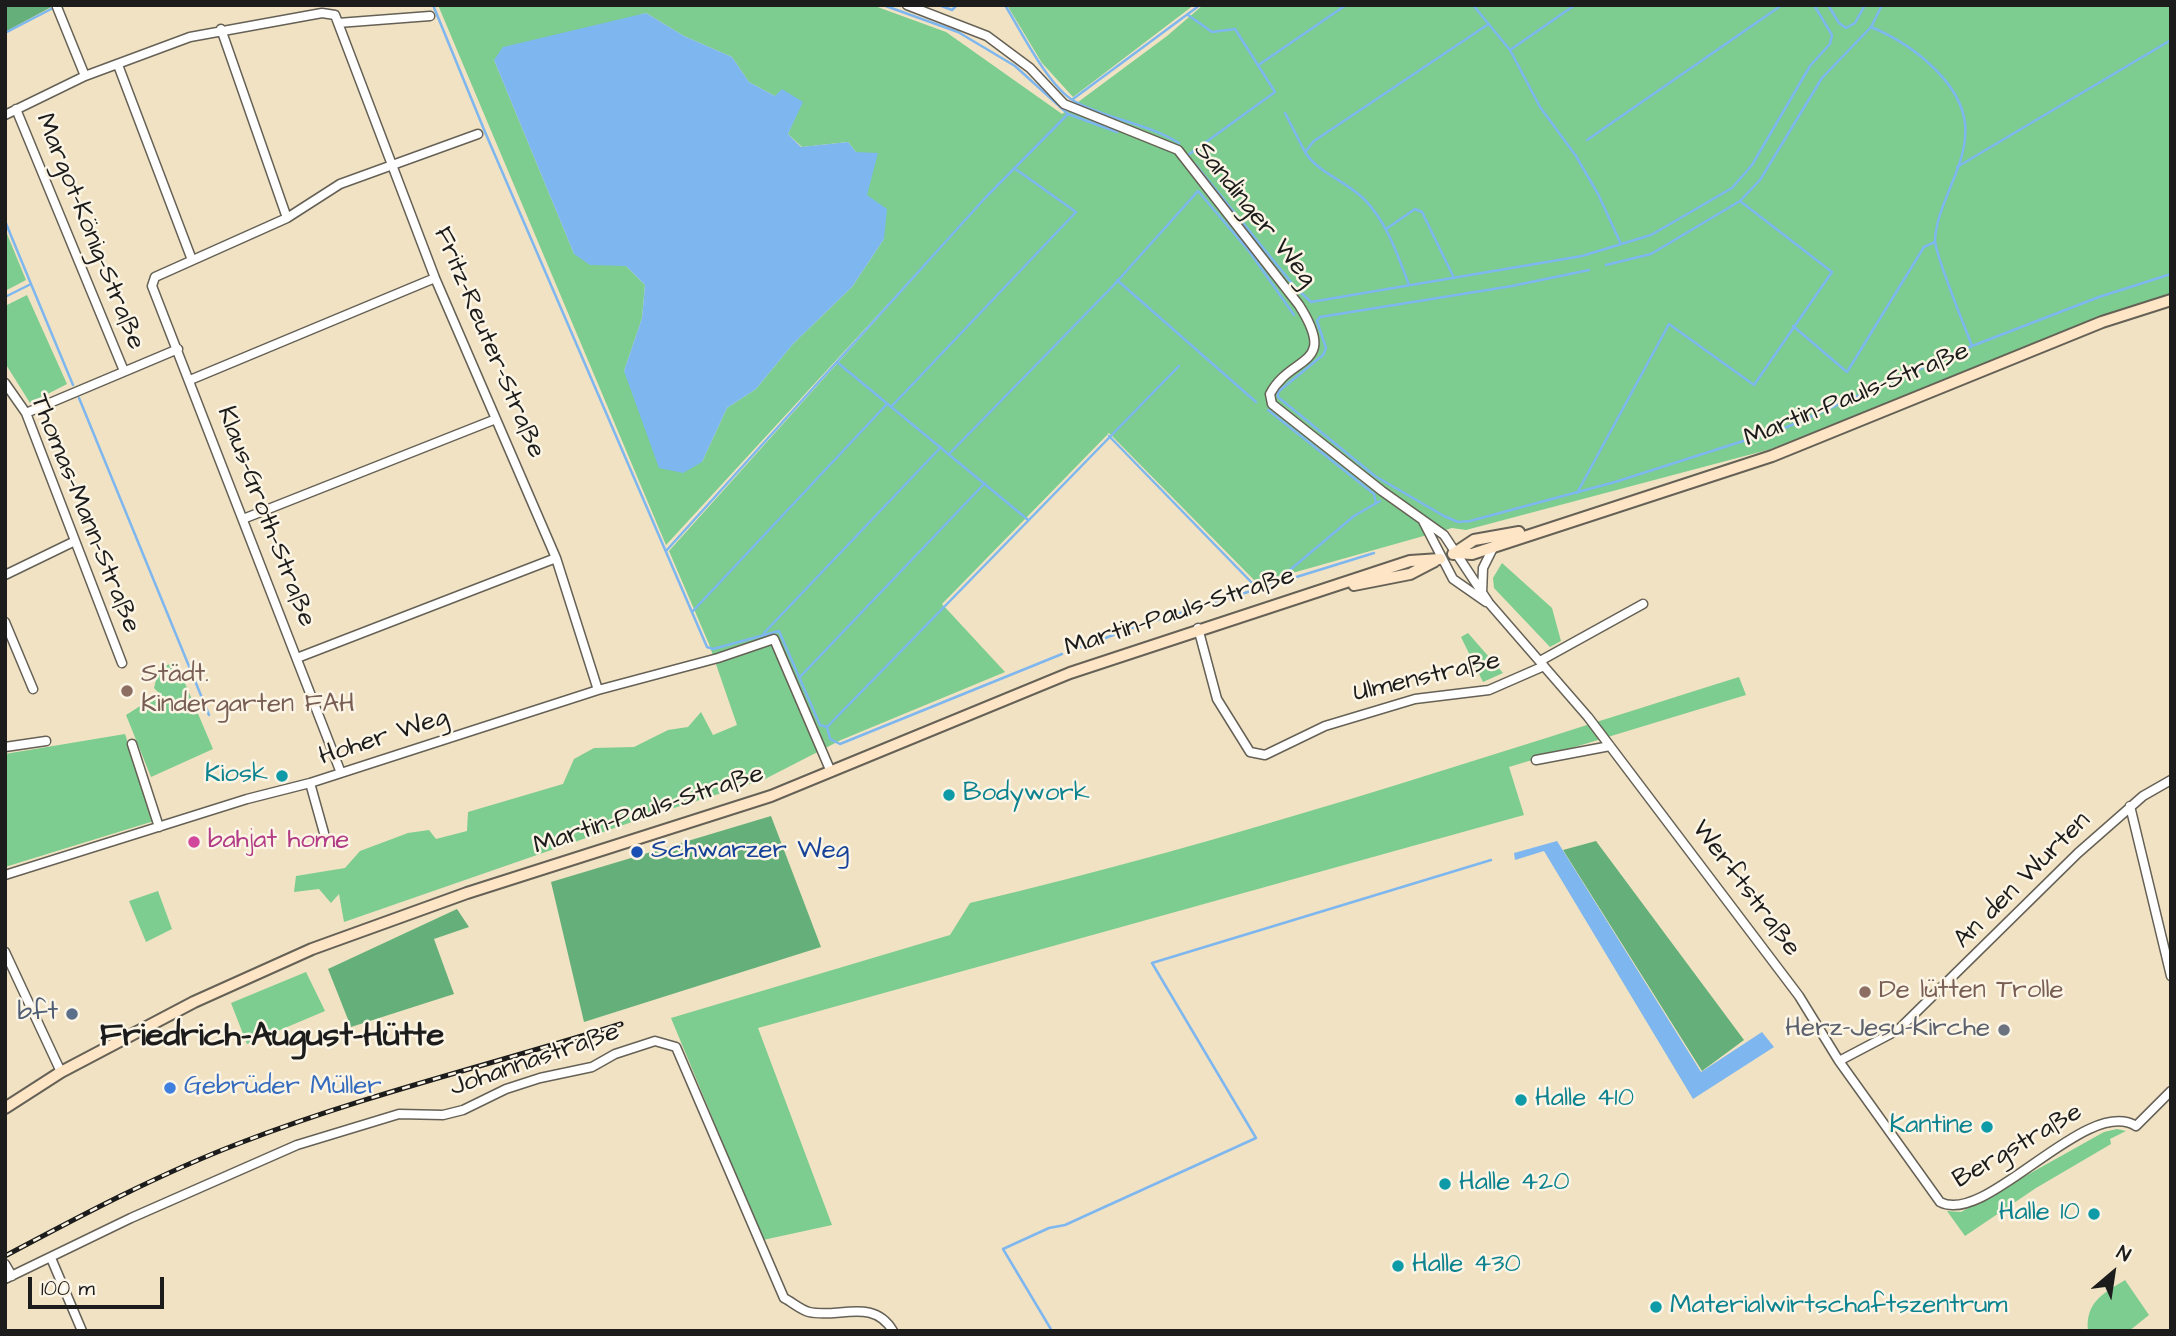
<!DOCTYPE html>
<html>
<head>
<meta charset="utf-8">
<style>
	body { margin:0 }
	#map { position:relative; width:2176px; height:1336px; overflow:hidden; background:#f0e2c3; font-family:"Architects Daughter",sans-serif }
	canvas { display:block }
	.frame { position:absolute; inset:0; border:7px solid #1c1c1c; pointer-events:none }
	.north { position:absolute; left:2078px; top:1238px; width:70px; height:70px; -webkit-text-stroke:5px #fcf5e5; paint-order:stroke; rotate:29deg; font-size:19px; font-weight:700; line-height:28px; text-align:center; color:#1c1c1c }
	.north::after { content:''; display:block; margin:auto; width:24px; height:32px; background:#1c1c1c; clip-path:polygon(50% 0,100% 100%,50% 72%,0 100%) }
	.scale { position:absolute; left:28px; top:1277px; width:136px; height:32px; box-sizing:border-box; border:4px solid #1c1c1c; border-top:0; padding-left:9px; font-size:21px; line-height:24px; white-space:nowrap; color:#1c1c1c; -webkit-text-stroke:5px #fcf5e5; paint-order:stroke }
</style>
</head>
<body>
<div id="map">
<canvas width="2176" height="1336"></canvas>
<div class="frame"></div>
<div class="north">N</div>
<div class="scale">100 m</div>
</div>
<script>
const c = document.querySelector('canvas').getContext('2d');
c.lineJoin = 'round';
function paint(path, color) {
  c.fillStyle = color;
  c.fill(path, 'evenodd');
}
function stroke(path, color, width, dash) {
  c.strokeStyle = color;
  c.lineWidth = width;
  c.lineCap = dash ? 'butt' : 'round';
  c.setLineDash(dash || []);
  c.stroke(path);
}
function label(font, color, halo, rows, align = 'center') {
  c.font = font + ' "Architects Daughter",sans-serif';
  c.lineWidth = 5;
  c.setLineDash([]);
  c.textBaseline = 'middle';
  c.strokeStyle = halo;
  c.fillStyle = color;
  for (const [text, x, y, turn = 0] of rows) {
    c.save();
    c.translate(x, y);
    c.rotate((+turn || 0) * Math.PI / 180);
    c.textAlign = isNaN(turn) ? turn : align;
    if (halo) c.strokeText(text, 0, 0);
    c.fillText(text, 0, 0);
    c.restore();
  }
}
paint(new Path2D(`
	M438,5H872L946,32L1062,114L1167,36L1203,5H2171V294L2102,317L1771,449L1466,530L1452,528L1257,583L1109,433L942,604L1005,672L841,740L763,780L655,814L344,922L339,894L331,903L319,889L294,892L296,876L345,868L360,851L408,833L429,830L436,839L467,831L468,812L563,784L574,759L594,748L634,747L668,730L688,727L701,712L713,735L737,725L709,644L669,551L991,192L666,545ZM646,13L684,36L732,57L749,82L775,96L802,102L788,134L802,147L848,142L856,152L867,195L884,239L852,287L793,344L756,389L727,408L702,462L624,371L642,318L645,285L626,266L574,254L494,60Z
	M1007,5H1194L1073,97L1042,63Z
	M5,229L26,280L5,291Z
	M27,295L67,384L30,403L5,363V306Z
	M1502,563L1552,608L1561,641L1550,647L1494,588L1493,578Z
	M1468,633L1503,673L1483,682L1461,637Z
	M176,662L213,749L151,777L126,715L145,703L163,697L154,688L159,668Z
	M1739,677L1746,695L1509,767L1524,815L758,1028L832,1225L763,1240L671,1018L950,935L970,903C1230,842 1484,757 1739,677Z
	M125,734L154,821L5,867V754Z
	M158,891L172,929L146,942L129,901Z
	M306,972L325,1011L247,1044L231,1003Z
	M2117,1129L2126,1131L2110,1139L2111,1144L2036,1188L1965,1236L1947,1211L1961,1212L2104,1132Z
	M2125,1280L2149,1315L2129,1331H2088C2085,1302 2104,1293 2125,1280Z`), '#7ccd8f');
paint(new Path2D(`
	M5,5H55L5,32Z
	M771,816L821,947L584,1022L551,882Z
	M1596,841L1744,1040L1702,1071L1563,850Z
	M457,909L469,927L434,939L454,994L351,1027L328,969Z`), '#65b07a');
paint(new Path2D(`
	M646,13L684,36L732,57L749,82L775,96L782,89L803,102L788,134L801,147L848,142L856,152L878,153L867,195L887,209L884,239L852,287L793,344L756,389L727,408L702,462L683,473L659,468L624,371L642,318L645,285L626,266L590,265L574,254L494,60L503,47Z
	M1557,841L1701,1072L1762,1032L1774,1047L1693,1099L1544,851L1515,860L1514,853Z`), '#7eb7ef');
stroke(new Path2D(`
	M433,5L485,132L707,647L713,649L779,631L820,725L827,727
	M883,5L958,32L1015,66L1068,114L1117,132
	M939,5L952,10L957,5
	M1005,5C1021,31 1048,86 1074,101C1107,119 1146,123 1179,143
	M1473,5L1510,50L1540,107L1576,156L1598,194L1621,244
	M1828,5L1839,23L1846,28L1855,23L1865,5
	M1188,15L1212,32L1235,29L1275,92L1188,155
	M1871,27C1912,44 1971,87 1965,138C1962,173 1937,205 1935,240C1935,255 1965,327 1972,346
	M5,33L55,7
	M1510,50L1575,5
	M1260,64L1346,5
	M1073,99L1200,5
	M1285,113L1305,152
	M1587,140L1782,5
	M1195,164L1295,287L1311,302L1582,256L1651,235L1732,188L1752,165L1810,66L1830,44L1832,35L1814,5
	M1957,167L2171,40
	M5,221L31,284L5,297
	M1386,229L1415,209L1422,212L1454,278
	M1606,265L1651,254L1740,201L1760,180L1822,78L1871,27L1882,5
	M1589,270L1512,286L1320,317L1317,321L1326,348L1323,355L1278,392V397L1375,476L1444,516L1458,522L1470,521L1615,482L1787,427L1972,346L2099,297L2171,274
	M1117,280L1256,402
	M31,284L73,385
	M1409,285C1398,256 1387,222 1364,199C1346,181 1318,173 1305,152L1314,141L1487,25
	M1793,326L1847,372L1924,247L1935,242
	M838,363L1027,519
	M79,398L209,715
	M891,407L1076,212L1014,168
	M1268,410L1374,494L1376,503
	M1109,436L1256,587
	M950,453L1113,286L1198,191L1249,251L1294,315
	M1577,493L1669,324L1754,385L1832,272L1740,201
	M666,551L986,197L1068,114
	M1278,580L1354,516L1380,501
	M692,612L887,404
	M1154,621L1374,553
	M764,633L941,447
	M1081,647L1135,627
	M1062,654L840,744L830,739L827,727L1179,366
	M799,678L985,483
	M1052,1331L1003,1249L1049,1228L1065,1225L1256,1138L1152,963L1491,860`), '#7eb7ef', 2.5);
const street = new Path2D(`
	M907,5L987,36L1030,68L1064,104L1178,150L1299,305C1339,368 1291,354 1270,394L1272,404L1382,491L1444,535L1489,603L1588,717L1799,996L1839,1061L1940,1202C1986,1227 2086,1095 2136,1126L2171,1091
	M57,7L85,76
	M338,23L430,16
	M221,29L287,218
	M118,65L192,260
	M16,109L124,371
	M5,115L85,76L190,37L322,13L335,15L435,278L556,558L598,690
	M190,380L435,278
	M5,383L26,413L122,663
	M26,413L178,349
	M243,519L496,419
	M1423,521L1453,579L1486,602
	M5,575L73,542
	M1482,594L1483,568L1494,546
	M5,622L33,689
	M1198,628L1217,699L1250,752L1265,755L1325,726L1415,699L1489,690L1544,666
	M297,658L556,558
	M1540,661L1643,604
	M132,744L159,827
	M5,747L46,741
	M1536,760L1610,746
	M341,773L152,286L155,277L287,218L340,184L478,134
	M310,783L324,833
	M2130,806L2171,976
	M5,875L247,799L310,783L598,690L718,658L774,639L831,772
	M5,952L61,1072
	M1839,1061L1898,1030L2078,853L2143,796L2171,780
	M51,1258L82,1331
	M5,1264L12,1276
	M5,1279L131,1218L297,1145L399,1114L443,1115L463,1110L506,1089L540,1078L592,1067L615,1054L655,1041L676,1047L784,1298C792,1302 801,1310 809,1312C838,1319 873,1297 893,1331`);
const secondary = new Path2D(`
	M1456,553L1472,554L1772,456L2102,322L2171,300
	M1453,554L1474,540L1519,532
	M1354,585L1410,574L1435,561
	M5,1108L61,1072L194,1002L312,949L467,893L771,796L1070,673L1410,561L1440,559`);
stroke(street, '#666156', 11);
stroke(secondary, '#666156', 14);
stroke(street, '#fff', 8);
stroke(secondary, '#fde5c5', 10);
const rail = new Path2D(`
	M5,1256C82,1215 159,1174 240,1143C364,1095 494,1064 621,1024`);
stroke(rail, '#1c1c1c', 5);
stroke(rail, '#fcf5e5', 2.5, [8]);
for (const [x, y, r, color] of [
	[127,691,7,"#8d6e63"],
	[282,776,7,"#0f9aa8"],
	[949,795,7,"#0f9aa8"],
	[194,842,7,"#d1479c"],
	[637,852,7,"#1a4fb4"],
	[1865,992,7,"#8d6e63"],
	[72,1014,7,"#5c6f8a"],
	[2004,1030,7,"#6b7280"],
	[170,1088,7,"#3f7fe0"],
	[1521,1100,7,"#0f9aa8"],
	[1987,1127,7,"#0f9aa8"],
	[1445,1184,7,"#0f9aa8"],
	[2094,1214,7,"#0f9aa8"],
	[1398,1266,7,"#0f9aa8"],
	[1656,1307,7,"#0f9aa8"]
]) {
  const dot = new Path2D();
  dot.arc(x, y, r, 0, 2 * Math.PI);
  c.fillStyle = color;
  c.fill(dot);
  stroke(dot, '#fcf5e5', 2.5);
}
label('26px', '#1c1c1c', '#fcf5e5', [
	["Sandinger Weg",1254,215,51],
	["Margot-König-Straße",89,232,68],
	["Fritz-Reuter-Straße",488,343,67],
	["Martin-Pauls-Straße",1857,396,-22],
	["Thomas-Mann-Straße",84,514,68],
	["Klaus-Groth-Straße",265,517,69],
	["Martin-Pauls-Straße",1180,613,-18],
	["Ulmenstraße",1427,678,-13],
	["Hoher Weg",384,738,-18],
	["Martin-Pauls-Straße",649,811,-18],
	["An den Wurten",2023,881,-45],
	["Werftstraße",1745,889,53],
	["Johannastraße",535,1061,-19],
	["Bergstraße",2018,1147,-30]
]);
label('26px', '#785e54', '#fcf5e5', [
	["Städt.",141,676],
	["Kindergarten FAH",141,706],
	["De lütten Trolle",1879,992]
], 'left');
label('26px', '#0d838f', '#fcf5e5', [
	["Kiosk",268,776,"right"],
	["Bodywork",963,795],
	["Halle 410",1535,1100],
	["Kantine",1973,1127,"right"],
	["Halle 420",1459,1184],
	["Halle 10",2080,1214,"right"],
	["Halle 430",1412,1266],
	["Materialwirtschaftszentrum",1670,1307]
], 'left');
label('26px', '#b23c85', '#fcf5e5', [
	["bahjat home",208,842]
], 'left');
label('26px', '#164399', '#fcf5e5', [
	["Schwarzer Weg",651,852]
], 'left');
label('26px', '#4e5e75', '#fcf5e5', [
	["bft",58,1014]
], 'right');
label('26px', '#5b616d', '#fcf5e5', [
	["Herz-Jesu-Kirche",1990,1030]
], 'right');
label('26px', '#366cbe', '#fcf5e5', [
	["Gebrüder Müller",184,1088]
], 'left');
label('bold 33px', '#1c1c1c', '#fcf5e5', [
	["Friedrich-August-Hütte",272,1038]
]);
</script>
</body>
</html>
